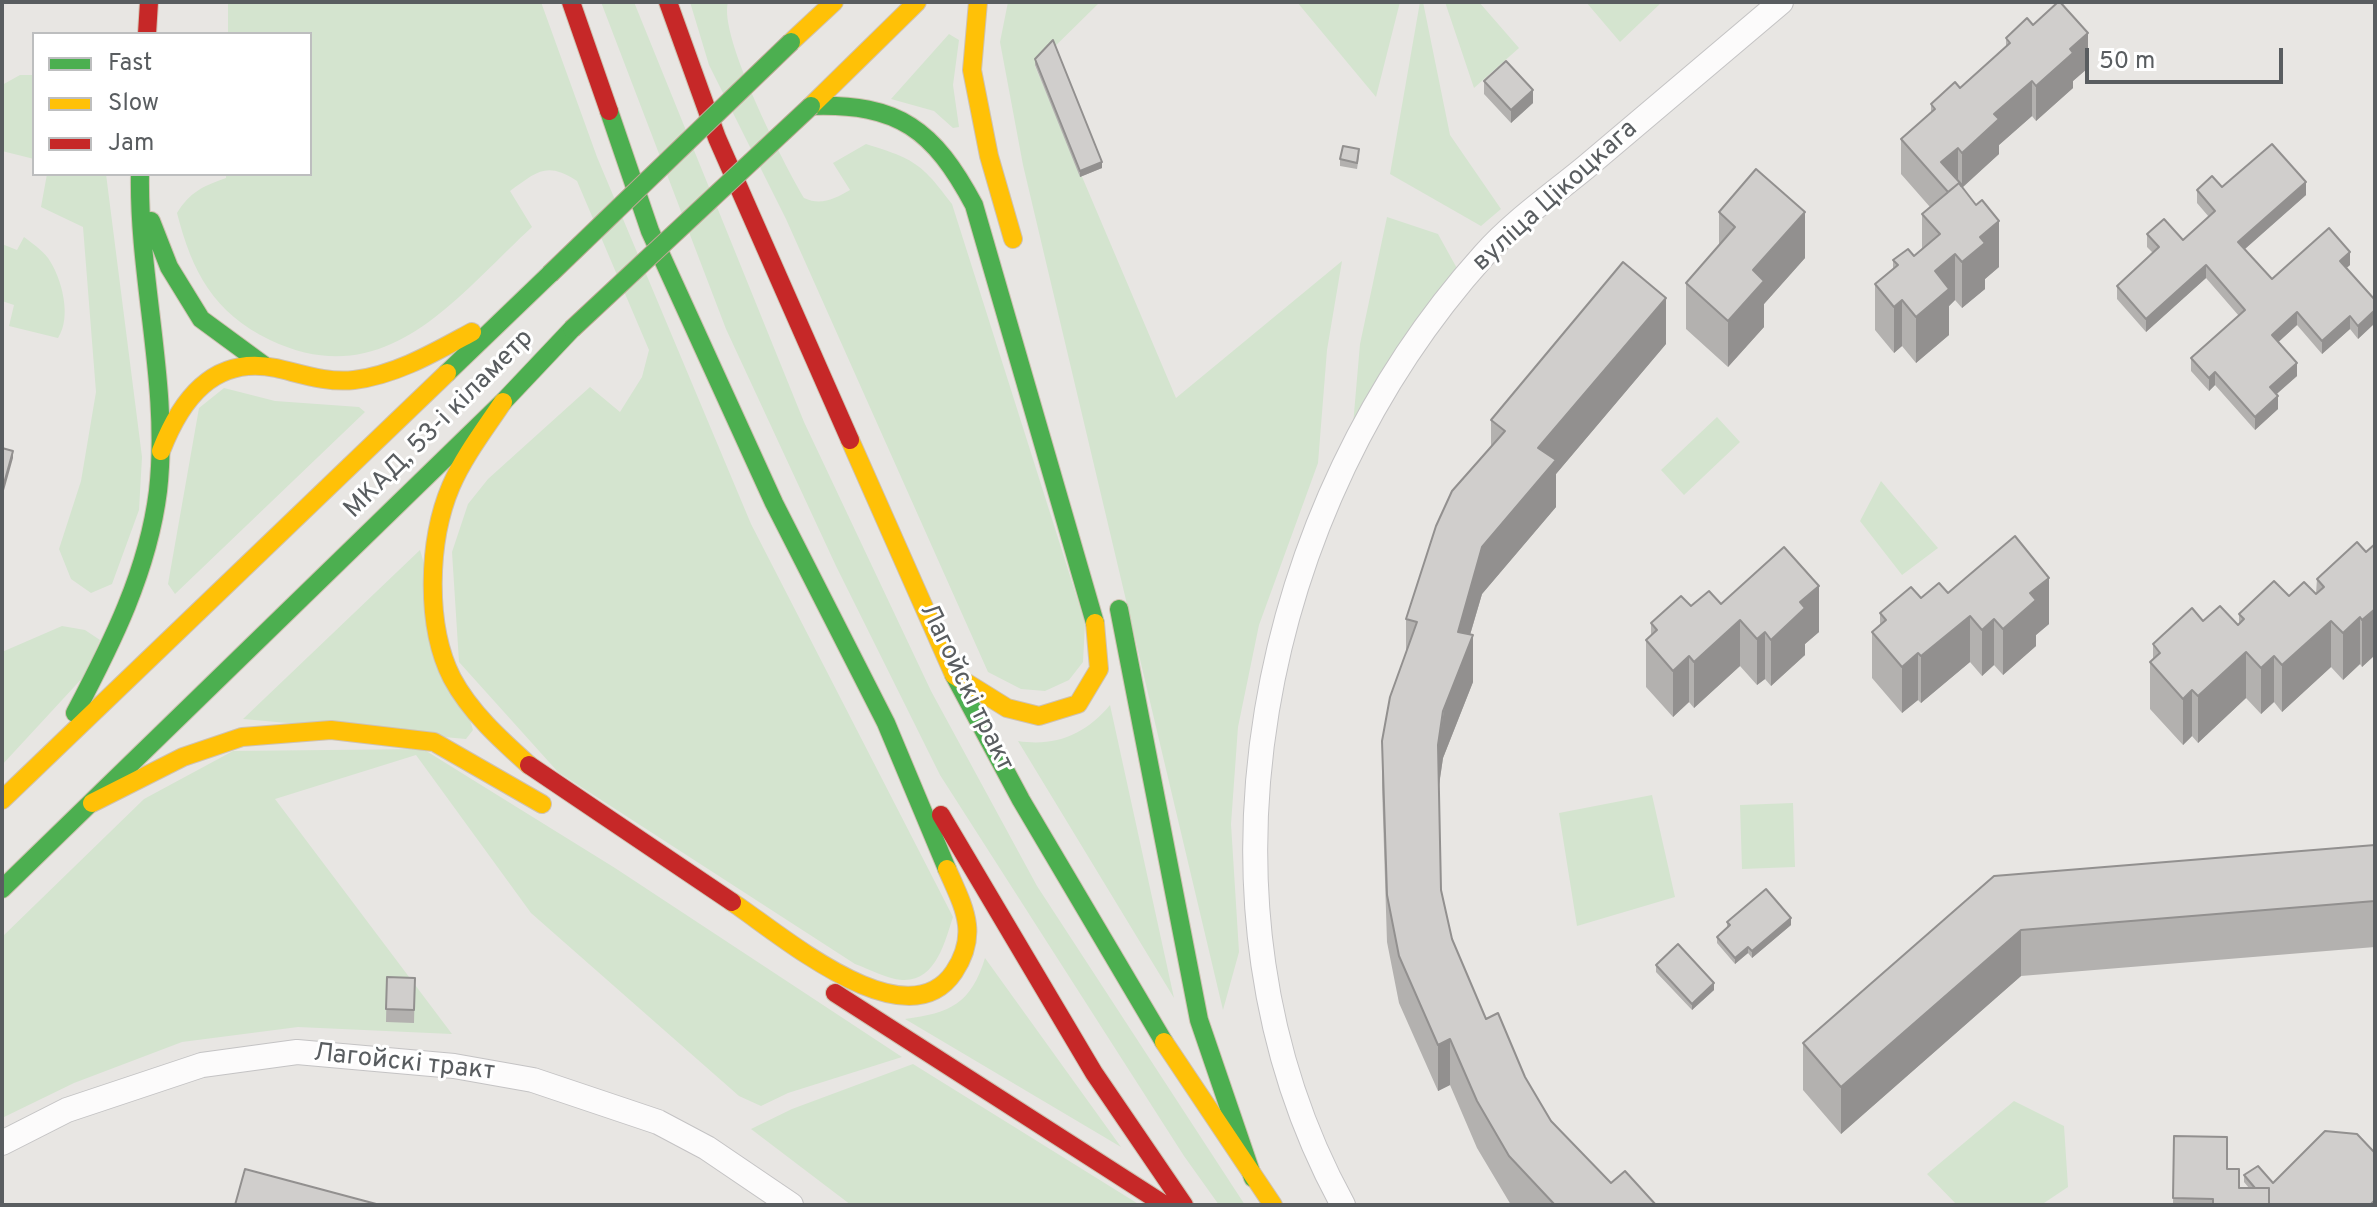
<!DOCTYPE html>
<html>
<head>
<meta charset="utf-8">
<style>
	body { margin:0 }
	#map { position:relative; width:2377px; height:1207px; overflow:hidden; background:#e8e6e3; font-family:Overpass,sans-serif }
	canvas { display:block }
	.frame { position:absolute; inset:0; border:4px solid #595d60; pointer-events:none }
	.legend { position:absolute; left:32px; top:32px; width:280px; height:144px; box-sizing:border-box; background:#fff; border:2px solid #bdbebf; margin:0; padding:10px 14px; list-style:none; font-size:24px; color:#595d60 }
	.legend li { display:flex; align-items:center; gap:16px; height:40px }
	.legend b { width:40px; border:2px solid #bdbebf }
	.scale { position:absolute; left:2085px; top:48px; width:198px; height:36px; box-sizing:border-box; border:4px solid #595d60; border-top:0; padding-left:10px; font-size:24px; line-height:28px; white-space:nowrap; color:#595d60; -webkit-text-stroke:6px #fff; paint-order:stroke }
</style>
</head>
<body>
<div id="map">
<canvas width="2377" height="1207"></canvas>
<div class="frame"></div>
<ul class="legend">
<li><b style="height:10px;background:#4caf50"></b>Fast</li>
<li><b style="height:10px;background:#ffc107"></b>Slow</li>
<li><b style="height:10px;background:#c62828"></b>Jam</li>
</ul>
<div class="scale">50 m</div>
</div>
<script>
const c = document.querySelector('canvas').getContext('2d');
c.lineJoin = 'round';
function paint(path, color) {
  c.fillStyle = color;
  c.fill(path, 'evenodd');
}
function stroke(path, color, width, dash) {
  c.strokeStyle = color;
  c.lineWidth = width;
  c.lineCap = dash ? 'butt' : 'round';
  c.setLineDash(dash || []);
  c.stroke(path);
}
function label(font, color, halo, rows, align = 'center') {
  c.font = font + ' Overpass,sans-serif';
  c.lineWidth = 6;
  c.setLineDash([]);
  c.textBaseline = 'middle';
  c.strokeStyle = halo;
  c.fillStyle = color;
  for (const [text, x, y, turn = 0] of rows) {
    c.save();
    c.translate(x, y);
    c.rotate((+turn || 0) * Math.PI / 180);
    c.textAlign = isNaN(turn) ? turn : align;
    if (halo) c.strokeText(text, 0, 0);
    c.fillText(text, 0, 0);
    c.restore();
  }
}
paint(new Path2D(`
	M228,2H541L597,157L751,524L953,917C945,941 936,982 902,980C887,979 869,969 855,964L558,772L459,662L452,552L468,504L488,479L590,387L620,412L642,377L649,350L577,181C546,161 537,172 510,191L532,227C454,299 386,395 270,340C214,313 192,272 177,213C190,192 203,186 226,178V174H310V34H228Z
	M601,2H634L804,422L931,691L1037,886L1245,1205H1219L1184,1156L940,775L836,566L726,329Z
	M690,2H728C718,36 784,164 804,198C821,206 834,199 850,190L833,163L866,144C915,159 922,164 952,204L1085,623L1083,662L1069,680L1045,691L1021,689L988,672L786,219L709,65Z
	M1008,2H1100L1035,66L1176,398L1342,261L1327,350L1318,463L1259,625L1238,727L1231,824L1239,952L1223,1010L1023,165L1000,42Z
	M1297,2H1400L1376,97Z
	M1420,2H1423L1450,135L1501,209L1481,226L1390,174Z
	M1445,2H1479L1519,48L1474,88Z
	M1586,2H1662L1620,42Z
	M949,34L959,40L953,85L959,127L953,128L934,111L891,99Z
	M20,75H34V159L2,151V85Z
	M47,174H106L142,457L139,510L112,584L91,593L71,579L59,549L81,481L96,392L83,227L41,207Z
	M1387,217L1438,234L1459,272L1353,425L1360,344Z
	M24,237C32,243 42,250 48,258C62,278 72,317 58,338L9,326L14,305L2,301V244L17,250Z
	M224,388L275,401L359,407L365,412L175,594L168,584L199,408Z
	M1717,417L1740,442L1684,495L1661,470Z
	M1881,481L1938,548L1902,575L1860,521Z
	M420,550L473,730L466,739L243,719Z
	M62,626L85,630L100,640L87,673L2,765V652Z
	M1110,705L1174,998L1018,741C1056,747 1086,734 1110,705Z
	M423,749L615,868L902,1057L788,1093L761,1106L739,1096L531,913L416,755L275,799L452,1034L298,1027L182,1042L74,1083L2,1118V937L144,799L233,751Z
	M1652,795L1675,897L1577,926L1559,813Z
	M1793,803L1795,867L1742,869L1740,805Z
	M985,958L1121,1147L905,1019C950,1013 971,1004 985,958Z
	M913,1064L1140,1205H851L751,1129L792,1109Z
	M2014,1101L2064,1126L2068,1187L2041,1205H1957L1927,1174Z`), '#d4e4cf');
const street = new Path2D(`
	M2,1143L67,1110L202,1065L297,1052L454,1066L533,1080L658,1122L707,1148L791,1205
	M1343,1205C1177,903 1259,505 1484,255C1513,222 1552,195 1586,167C1651,112 1716,57 1781,2`);
const fast = new Path2D(`
	M811,106C899,103 934,130 974,205L1095,623
	M609,111L650,231L774,503L886,723L947,869
	M151,221L169,267L201,319L265,366
	M447,373L550,274
	M1119,609L1199,1020L1253,1178
	M954,675L1021,800L1164,1042
	M75,713C112,643 148,571 158,491C170,386 138,279 140,174
	M2,889L503,402L572,329`);
const slow = new Path2D(`
	M978,2L972,70L989,156L1013,239
	M791,42L834,2
	M811,106L917,2
	M503,402C485,429 464,456 451,486C428,540 425,625 452,678C470,712 501,740 529,765
	M850,440L954,675L1007,708L1039,716L1078,704L1099,669L1095,623
	M161,451C181,399 214,355 276,368C302,374 327,383 354,380C396,375 435,352 472,332
	M2,800L447,373
	M92,803L183,757L242,737L331,730L434,742L542,804
	M732,902C779,933 906,1044 954,972C980,933 963,906 947,869
	M1164,1042L1273,1205`);
const jam = new Path2D(`
	M571,2L609,111
	M668,2L717,138L850,440
	M147,34L149,2
	M529,765L732,902
	M941,815L1094,1073L1184,1205
	M835,993L1165,1205`);
stroke(street, '#c4c3c4', 26);
stroke(fast, '#cfc2b2', 20);
stroke(slow, '#cfc2b2', 20);
stroke(jam, '#cfc2b2', 20);
stroke(street, '#fcfbfb', 24);
stroke(fast, '#4caf50', 18);
stroke(slow, '#ffc107', 18);
stroke(jam, '#c62828', 18);
const fastBridge = new Path2D(`
	M550,274L791,42
	M572,329L811,106`);
stroke(fastBridge, '#bda893', 20, []);
stroke(fastBridge, '#4caf50', 18);
paint(new Path2D(`
	M2033,25L2088,68L2073,81V88L2036,121L2032,116L1999,145V154L1962,187L1999,267L1985,279V289L1962,308L1955,300L1949,306V335L1916,363L1902,346L1894,353L1875,330V284L1893,269V260L1914,256L1922,249V214L1930,207L1901,174V139L1931,113V104L1960,88L2006,47V38Z
	M1035,59L1102,168L1080,177L1035,65Z
	M1484,81L1533,103L1511,123L1484,94Z
	M1359,156L1357,169L1340,166V159Z
	M2222,187L2306,195L2245,249L2272,279L2350,265L2346,268L2375,300V323L2358,339L2350,329L2322,354L2297,325L2278,342L2297,376L2276,394L2278,409L2255,430L2215,385L2209,391L2191,371V358L2239,316L2206,278L2146,332L2117,299V286L2153,253L2147,247V234L2183,240L2209,217L2197,203V190Z
	M1719,212L1805,258L1764,304V327L1728,367L1686,329V283L1719,246Z
	M1666,344L1556,474V507L1482,594L1470,635L1473,682L1443,758L1439,786L1441,890L1452,939L1486,1019L1525,1077L1551,1121L1611,1183L1656,1205H1511L1477,1148L1450,1085L1438,1091L1399,1003L1387,942L1382,787V741L1406,654V619L1491,447V420Z
	M2375,544V655L2362,667L2360,664L2343,680L2331,667L2282,712L2274,702L2261,714L2246,698L2198,743L2192,736L2183,745L2150,709V662L2153,660V644L2203,621L2238,625L2239,624V614L2289,596L2316,594L2317,579L2366,552Z
	M1948,593L2049,624L2036,635V646L2003,675L1994,665L1982,676L1970,662L1921,703L1918,700L1902,713L1872,678V632L1880,625V613L1921,598Z
	M1721,604L1819,632L1805,644V655L1771,686L1765,679L1757,685L1740,666L1694,708L1689,702L1673,717L1646,687V640L1651,635V623L1691,606Z
	M2375,845V947L2021,976L1841,1134L1803,1090V1043L1994,876Z
	M1727,922L1791,925L1752,958L1748,953L1735,964L1717,943V937L1727,928Z
	M1656,965L1714,990L1692,1010L1656,972Z
	M387,977L415,978L414,1023L386,1022Z
	M2174,1136L2227,1169L2239,1188H2249L2244,1182V1175L2273,1183L2375,1205H2173Z`), '#b3b1af');
paint(new Path2D(`
	M2088,33V68L2073,81V88L2036,121V86L2070,49Z
	M2032,81V116L1999,145V154L1962,188V153L1994,114Z
	M1533,90V103L1511,123V110Z
	M1958,148V183L1941,162Z
	M1102,162V168L1080,177V171Z
	M2306,182V195L2238,255V242Z
	M1805,212V258L1764,304V327L1728,367V321L1753,270Z
	M1999,221V267L1985,279V289L1962,308V262L1980,237Z
	M2350,252V265L2340,274V261Z
	M1955,254V300L1949,306V335L1916,363V317L1935,271Z
	M2206,265V278L2146,332V319Z
	M1666,298V344L1556,474V507L1482,594L1462,662L1473,635V682L1443,758L1438,791V745L1458,632L1482,547L1538,448Z
	M1902,300V346L1894,353V307Z
	M2375,310V323L2358,339V326Z
	M2297,312V325L2272,348V335Z
	M2350,316V329L2322,354V341Z
	M2297,363V376L2270,400V387Z
	M2215,372V385L2209,391V378Z
	M2278,396V409L2255,430V417Z
	M13,451V458L3,494V487Z
	M2049,578V624L2036,635V646L2003,675V629L2030,593Z
	M1819,586V632L1805,644V655L1771,686V640L1800,602Z
	M2375,609V655L2362,667V620Z
	M1970,616V662L1921,703V656Z
	M2360,617V664L2343,680V633Z
	M1994,619V665L1982,676V630Z
	M1740,620V666L1694,708V662Z
	M2331,621V667L2282,712V665Z
	M1765,632V679L1757,685V639Z
	M2246,652V698L2198,743V696Z
	M1918,653V700L1902,713V667Z
	M1689,656V702L1673,717V671Z
	M2274,656V702L2261,714V668Z
	M2192,690V736L2183,745V699Z
	M1791,918V925L1752,958V951Z
	M2021,930V976L1841,1134V1087Z
	M1748,947V953L1735,964V958Z
	M1714,983V990L1692,1010V1004Z
	M1450,1039V1085L1438,1091V1045Z`), '#92908f');
const building = new Path2D(`
	M2058,2H2060L2088,33L2070,49L2073,53L2036,86L2032,81L1994,114L1999,119L1962,153L1958,148L1941,162L1962,185L1961,186L1959,183L1948,192L1901,139L1935,109L1931,104L1955,82L1960,88L2010,43L2006,38L2027,18L2033,25Z
	M1053,40L1102,162L1080,171L1035,59Z
	M1506,61L1533,90L1511,110L1484,81Z
	M2272,144L2306,182L2238,242L2272,279L2329,228L2350,252L2340,261L2375,300V310L2358,326L2350,316L2322,341L2297,312L2272,335L2297,363L2270,387L2278,396L2255,417L2215,372L2209,378L2191,358L2245,310L2206,265L2146,319L2117,286L2159,247L2147,234L2164,219L2183,240L2215,211L2197,190L2212,176L2222,187Z
	M1343,146L1359,149L1357,163L1340,159Z
	M1756,169L1805,212L1753,270L1764,281L1728,321L1686,283L1735,227L1719,212Z
	M1959,183L1976,205L1982,200L1999,221L1980,237L1985,243L1962,262L1955,254L1935,271L1949,289L1916,317L1902,300L1894,307L1875,284L1898,265L1893,260L1908,249L1914,256L1940,234L1922,214Z
	M1623,262L1666,298L1538,448L1556,460L1482,547L1458,632L1473,635L1443,711L1438,745L1441,890L1452,939L1486,1019L1498,1013L1525,1077L1551,1121L1611,1183L1625,1171L1656,1205H1555L1509,1156L1477,1101L1450,1039L1438,1045L1399,956L1387,895L1382,741L1390,697L1417,622L1406,619L1436,526L1452,491L1505,431L1491,420Z
	M2,448L13,451L3,487H2Z
	M2015,536L2049,578L2030,593L2036,600L2003,629L1994,619L1982,630L1970,616L1921,656L1918,653L1902,667L1872,632L1886,620L1880,613L1911,587L1921,598L1939,583L1948,593Z
	M2357,542L2366,552L2375,544V609L2362,620L2360,617L2343,633L2331,621L2282,665L2274,656L2261,668L2246,652L2198,696L2192,690L2183,699L2150,662L2160,653L2153,644L2192,608L2203,621L2220,606L2238,625L2244,619L2239,614L2274,581L2289,596L2304,582L2316,594L2324,587L2317,579Z
	M1784,547L1819,586L1800,602L1805,608L1771,640L1765,632L1757,639L1740,620L1694,662L1689,656L1673,671L1646,640L1657,630L1651,623L1681,596L1691,606L1709,591L1721,604Z
	M2375,845V901L2021,930L1841,1087L1803,1043L1994,876Z
	M1766,889L1791,918L1752,951L1748,947L1735,958L1717,937L1730,925L1727,922Z
	M1678,944L1714,983L1692,1004L1656,965Z
	M387,977L415,978L414,1010L386,1009Z
	M2325,1131L2357,1134L2375,1153V1200L2370,1205H2269V1188H2255L2244,1175L2258,1166L2273,1183Z
	M2174,1136L2227,1137V1169H2239V1188H2269V1205H2213V1199L2173,1198Z
	M245,1169L380,1205H235Z`);
paint(building, '#d0cecc');
stroke(building, '#92908f', 2);
label('26px', '#595d60', '#fff', [
	["вуліца Цікоцкага",1556,197,-42],
	["МКАД, 53-і кіламетр",440,425,-45],
	["Лагойскі тракт",965,688,64],
	["Лагойскі тракт",404,1064,6]
]);
</script>
</body>
</html>
